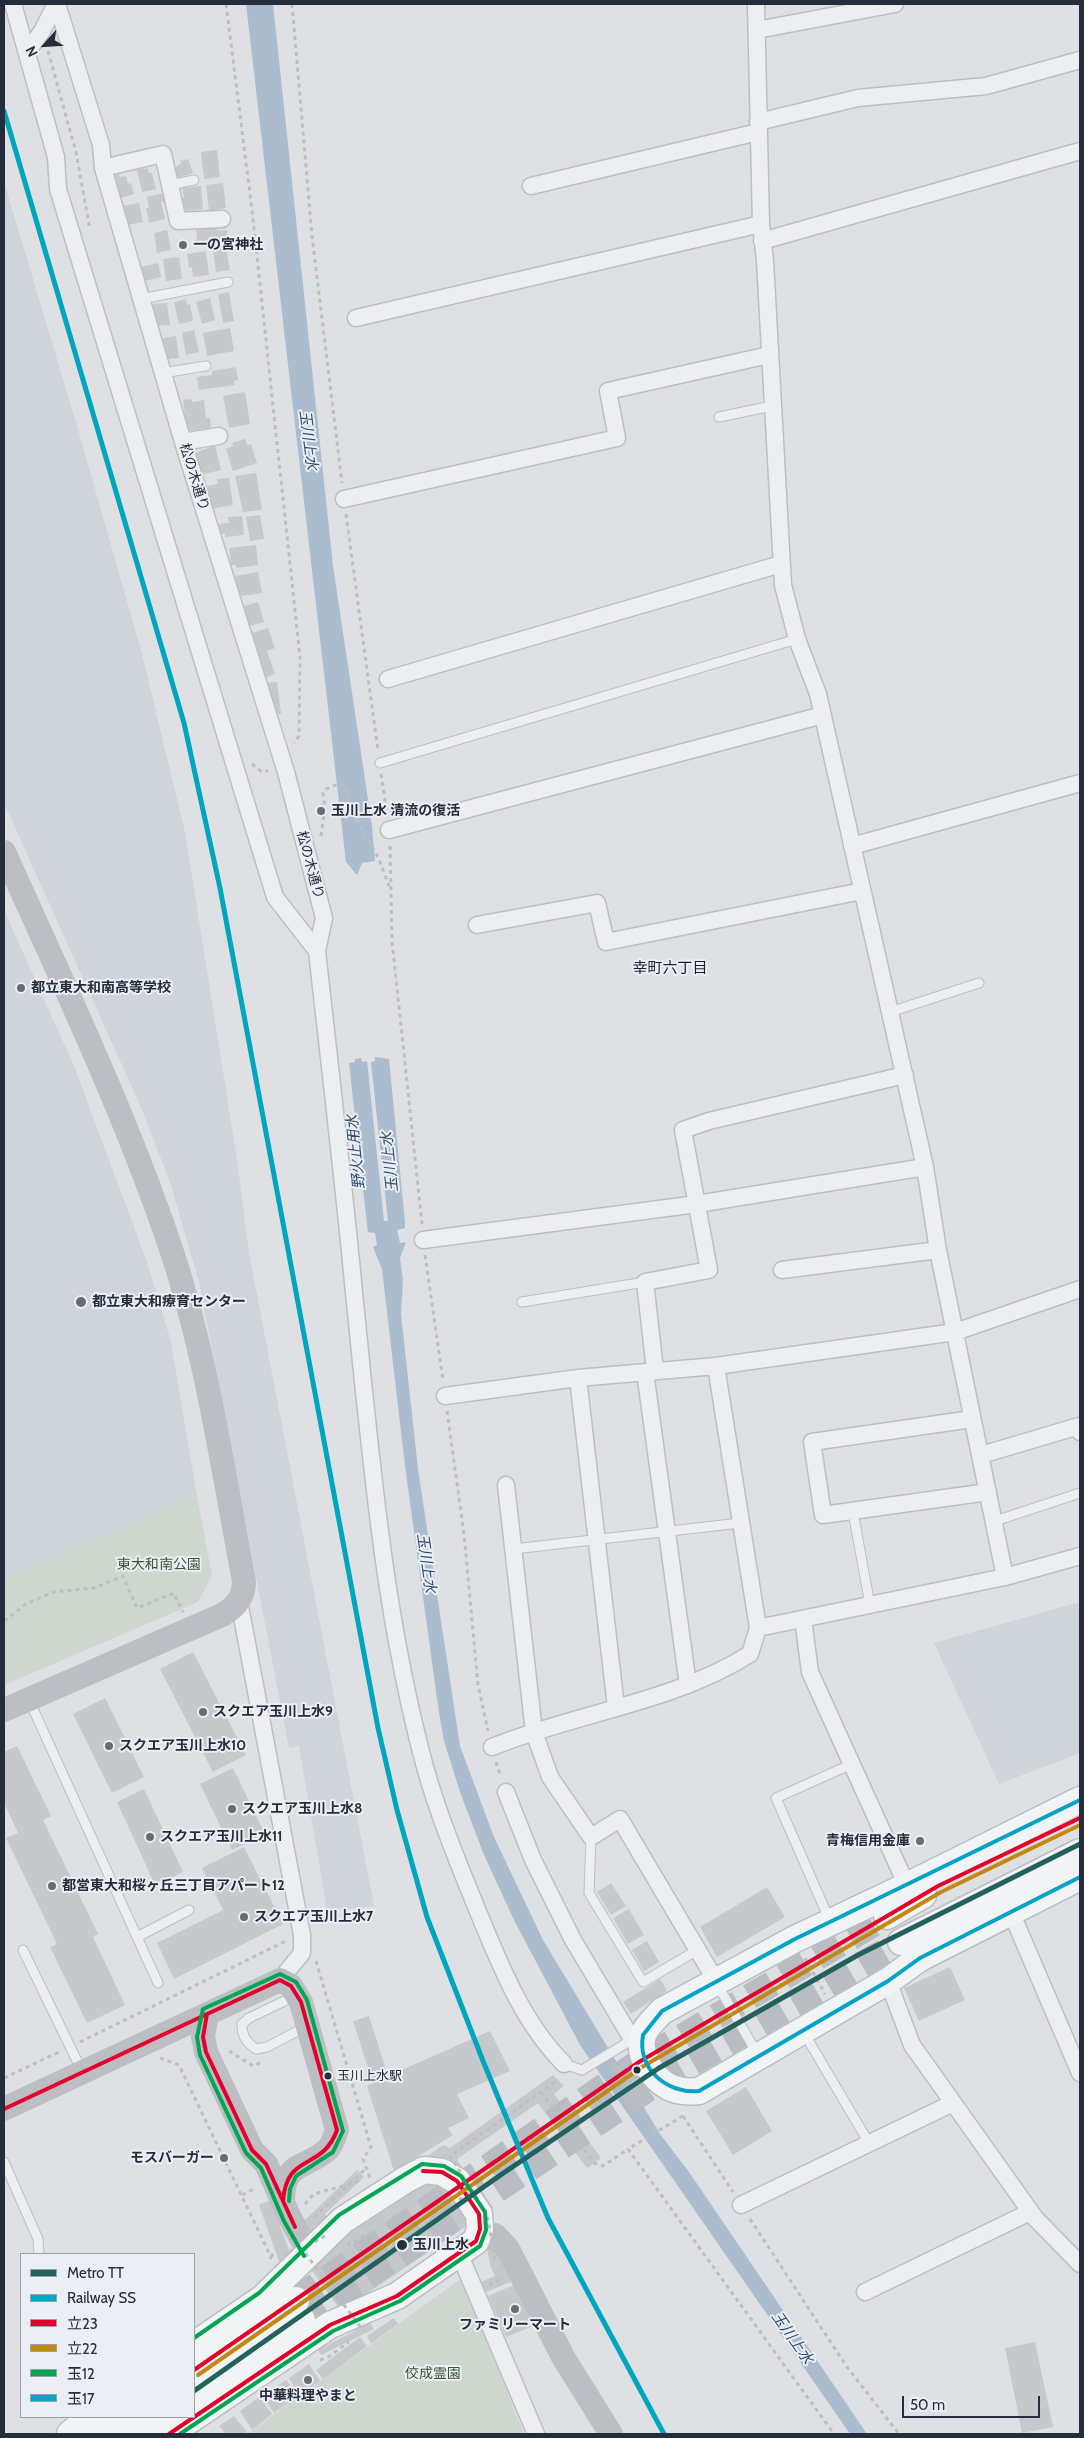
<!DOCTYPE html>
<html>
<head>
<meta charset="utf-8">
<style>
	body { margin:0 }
	#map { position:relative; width:1084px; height:2438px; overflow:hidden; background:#dee0e3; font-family:Cabin,"Noto Sans JP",sans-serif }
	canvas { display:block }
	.frame { position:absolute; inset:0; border:5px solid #252d3c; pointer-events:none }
	.legend { position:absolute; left:20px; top:2253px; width:175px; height:165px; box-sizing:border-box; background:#ebeef4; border:1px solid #9ca1aa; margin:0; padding:6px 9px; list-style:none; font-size:15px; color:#252d3c }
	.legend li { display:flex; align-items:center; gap:10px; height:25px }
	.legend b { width:25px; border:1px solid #9ca1aa }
	.north { position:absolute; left:20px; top:20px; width:50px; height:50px; -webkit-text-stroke:4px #ebeef4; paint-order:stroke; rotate:244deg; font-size:14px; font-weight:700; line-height:20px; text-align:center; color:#252d3c }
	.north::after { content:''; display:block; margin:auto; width:18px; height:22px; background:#252d3c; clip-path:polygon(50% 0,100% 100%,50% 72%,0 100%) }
	.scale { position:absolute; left:902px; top:2396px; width:138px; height:22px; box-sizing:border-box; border:2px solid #252d3c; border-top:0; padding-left:6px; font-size:15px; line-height:18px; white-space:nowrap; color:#252d3c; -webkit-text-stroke:4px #ebeef4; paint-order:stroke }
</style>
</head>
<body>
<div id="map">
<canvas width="1084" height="2438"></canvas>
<div class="frame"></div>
<ul class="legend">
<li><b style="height:6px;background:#22625e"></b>Metro TT</li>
<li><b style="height:6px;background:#00a6bf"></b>Railway SS</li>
<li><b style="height:6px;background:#e4002b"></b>立23</li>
<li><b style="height:6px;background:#c2880f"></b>立22</li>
<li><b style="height:6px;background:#00a651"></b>玉12</li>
<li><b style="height:6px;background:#02a3c7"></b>玉17</li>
</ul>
<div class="north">N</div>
<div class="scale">50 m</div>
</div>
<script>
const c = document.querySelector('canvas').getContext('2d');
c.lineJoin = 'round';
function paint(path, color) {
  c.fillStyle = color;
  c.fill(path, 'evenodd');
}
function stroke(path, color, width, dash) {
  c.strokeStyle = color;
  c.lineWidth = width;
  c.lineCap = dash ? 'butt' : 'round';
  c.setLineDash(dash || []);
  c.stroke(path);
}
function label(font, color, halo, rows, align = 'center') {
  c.font = font + ' Cabin,"Noto Sans JP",sans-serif';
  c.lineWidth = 4;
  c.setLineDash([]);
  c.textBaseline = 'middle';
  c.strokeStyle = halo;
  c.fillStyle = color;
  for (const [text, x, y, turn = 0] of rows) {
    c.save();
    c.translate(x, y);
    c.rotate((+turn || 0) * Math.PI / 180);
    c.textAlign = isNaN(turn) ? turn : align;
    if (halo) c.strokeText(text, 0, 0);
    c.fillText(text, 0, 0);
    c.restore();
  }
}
paint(new Path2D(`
	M4,182L77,426L142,654L185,832L237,1160L249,1253L374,1906L327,1910L299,1746L289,1748L199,1282L170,1182L140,1105L4,803Z
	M4,910L74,1066L147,1262L171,1342L197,1496L4,1579Z
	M1080,1602V1753L999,1784L934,1643Z`), '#cfd3da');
paint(new Path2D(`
	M197,1496L212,1576L198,1602L4,1685V1579Z
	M462,2278L524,2434H247Z`), '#ced7ce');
paint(new Path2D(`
	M246,4H273L333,566L372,826L375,861L362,863L357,875L346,862Z
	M375,1057L389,1059L405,1222V1228L397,1230L400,1243L406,1242L400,1258L403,1280L401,1314L418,1469L460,1746L494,1837L543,1940L660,2134L689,2172L867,2434H850L580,2045L514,1920L484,1855L460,1792L444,1741L439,1713L405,1466L382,1269L373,1247L377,1245L375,1233L368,1232L367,1224L349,1063L355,1062V1059L361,1058L362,1062L367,1061L384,1221H388L371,1062L375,1061Z`), '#abbccf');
paint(new Path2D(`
	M217,150L220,177L204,179L201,152Z
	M188,159L193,173L177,178L174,169L181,163L180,161Z
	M148,168L149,173H152L156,189L142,192L137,170Z
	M119,174L120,177L126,176L128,184L131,183L134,194L121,198L115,175Z
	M223,183L226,208L209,211L206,185Z
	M201,186L203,209L186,211L181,198L184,197L182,188Z
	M163,193L165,202H161L165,219L149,223L146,208H149L147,197Z
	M139,203L143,222L127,225L123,206Z
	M217,227V231L227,230L228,243H220V246L194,247V241L197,240L196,228Z
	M167,230L171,250L157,253L154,233Z
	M183,241L186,247L182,249L180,243Z
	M226,248L230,270L216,272L213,250Z
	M206,251L209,275L193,277L192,267L189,268L187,254Z
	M179,257L182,279L166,281L163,259Z
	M158,263L161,277L141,282L138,268Z
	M229,292L234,321L223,323L218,294Z
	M210,298L215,320L202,324L196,302Z
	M186,299L187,305L190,304L193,321L179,324L174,302Z
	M167,303L170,325L155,326L153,304Z
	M230,328L234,351L207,356L203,333Z
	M194,330L199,352L186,355L182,333Z
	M176,336L179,358L166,359L163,338Z
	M236,367L238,380L234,381L235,385L199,390L197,377L212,375V371Z
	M245,392L250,424L229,428L223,396Z
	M191,399L193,402L204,400L206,418H210L211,428L191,431L187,429L183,400Z
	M245,439L247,445L251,444L257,463L233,471L226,449L233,446L232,443Z
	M215,445L221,470L200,475L195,453Z
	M256,473L262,510L243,512L235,476Z
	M229,478L233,505L211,509L207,486L218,484L217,479Z
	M260,515L264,539L250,541L246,517Z
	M242,516L244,535L225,537V534H220L219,524L229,523L228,517Z
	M256,545L258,565L237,568L235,565H231L229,548Z
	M258,572L262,593L242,596L238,592L235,576Z
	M258,602L264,622L249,626L244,606Z
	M268,628L275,648L267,651L275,674L265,678L249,634Z
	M277,682L281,714H277L267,683Z
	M193,1652L246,1755L213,1772L160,1669Z
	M105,1698L144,1777L112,1793L73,1714Z
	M17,1746L51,1816L43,1820L98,1934L93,1937L125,2005L87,2023L50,1947L57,1944L6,1838L18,1833L4,1803V1752Z
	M233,1768L265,1834L232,1850L200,1784Z
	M144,1789L183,1872L155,1885L117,1802Z
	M244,1847L283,1924L174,1979L157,1943L223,1910L202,1868Z
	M611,1883L626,1906L611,1915L597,1892Z
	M767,1887L785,1917L717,1957L700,1927Z
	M629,1909L644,1935L628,1944L613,1918Z
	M647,1941L659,1962L644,1971L632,1950Z
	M950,1967L965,2000L919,2021L904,1988Z
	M660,1979L667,1991L631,2014L623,2002Z
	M369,2016L388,2076L490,2031L510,2071L457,2094L469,2118L448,2128L453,2135L394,2171L367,2086L373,2083L353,2021Z
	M553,2075L564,2086L554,2094L601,2158L587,2168L538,2103L457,2159L489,2211L503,2263L513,2281L486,2292L481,2282L495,2276L491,2268L480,2217L350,2305L364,2325L370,2322L374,2329L321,2355L318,2350L355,2331L301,2255L280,2264L259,2205L270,2200L289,2250L297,2247L304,2221L357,2170L364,2177L325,2214L331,2225L443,2145L450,2148Z
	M746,2087L772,2131L733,2155L706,2111Z
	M516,2284L533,2326L506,2337L488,2296Z
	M394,2318L398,2324L371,2343L367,2336Z
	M360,2337L367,2346L323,2379L316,2370Z
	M1035,2342L1053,2427L1022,2433L1005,2348Z
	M309,2364L320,2381L299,2394L289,2378Z
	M286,2380L298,2396L274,2413L263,2396Z
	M259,2397L272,2414L252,2430L240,2411Z
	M234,2416L247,2432L244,2434H226L219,2426Z`), '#c6c8cc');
stroke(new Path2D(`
	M296,2300L639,2062L887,1916
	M302,2320L654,2085L901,1942`), '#b9bcc2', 26, [26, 13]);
const lane = new Path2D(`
	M170,185L194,180
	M141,299L228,282
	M163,373L206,366
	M719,417L772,406
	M380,763L797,639
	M890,1012L979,983
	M522,1302L645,1282
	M853,1512L870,1605
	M995,1521L1080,1493
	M514,1549L740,1523
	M29,1700L158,1983
	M591,1837L589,1893L643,1982L699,1949
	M830,1921L776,1798L852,1764
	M137,1937L189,1910
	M23,1950L82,2071
	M717,1984L758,2055
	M295,1996L249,2018L242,2024C242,2036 246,2042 256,2049L267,2047L307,2026
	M804,2033L869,2143
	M564,2064L582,2070L635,2038
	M4,2162L38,2239L39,2254`);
const street = new Path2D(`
	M13,4L56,157L58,189L275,897L317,951C330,1068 344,1185 355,1303C371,1458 384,1616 425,1767C439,1817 459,1865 479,1914C501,1967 523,2023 564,2064
	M57,4L101,145L103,168L183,442L286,772L324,918L317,951
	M756,4L761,224L765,261L783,585L797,639L818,694L925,1167L938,1250L1005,1577
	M757,30L895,4
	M28,51L42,31L56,4
	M758,122L858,98L986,86L1080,60
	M103,168L163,154L178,221L222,219
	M531,186L758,132
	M762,241L1080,151
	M356,318L761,224
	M183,442L219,436
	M344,499L617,438L608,391L769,355
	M388,679L781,564
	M389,830L823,715
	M852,846L1080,783
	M477,925L597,903L606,942L862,891
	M423,1240L697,1204L925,1167
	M782,1270L938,1250
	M655,1370L645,1282L709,1270L683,1130L709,1121L905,1075
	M645,1372L688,1685
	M578,1378L616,1707
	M445,1396L578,1378L716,1366L955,1332L1080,1289
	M972,1419L812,1442L823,1515L988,1492
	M981,1455L1079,1426L1080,1432
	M506,1485L534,1732L550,1777L591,1837L620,1819L716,1981
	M239,1601L302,1935V1953L280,1980
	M803,1619L810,1672L907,1886
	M758,1628L1005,1577L1080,1556
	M492,1747C576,1713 672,1703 750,1654L758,1628L716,1366
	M506,1792L533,1860L573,1940L632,2039
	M1011,1912L1080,2073
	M888,1981L912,2045L1035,2218L1080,2264
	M741,2205L953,2103
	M459,2253L536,2434
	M865,2292L1030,2212`);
const primary = new Path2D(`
	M1080,1800L907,1886L795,1939L662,2011C655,2019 647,2025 643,2035C637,2054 652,2078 669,2087C679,2092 689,2092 699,2091L888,1981L920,1958L1080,1877
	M887,1916L923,1895
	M901,1942L1080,1852
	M194,2370L296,2300
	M194,2393L302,2320
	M70,2434L90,2417
	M100,2434L126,2417
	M134,2434L159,2417
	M169,2434L330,2325L397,2296L476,2241L480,2229L479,2214L457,2181L442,2172L424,2170L405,2180L343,2220L263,2298L194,2345`);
stroke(lane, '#bcbec1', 11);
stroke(street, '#bcbec1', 19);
stroke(primary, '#babdc1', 29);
stroke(new Path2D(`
	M226,4L252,210L300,657L299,736L294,743
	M292,4L312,236L342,483
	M48,51L76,152L90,230
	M346,514L378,751
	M252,764L261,771H268
	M381,774L387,813
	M321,836L325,808L323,793L326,789L338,784H344L357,820L379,859L389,886
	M390,846L392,941L422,1224
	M425,1255L443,1380
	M447,1411L464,1534L478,1685L488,1731
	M4,1621L26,1604L53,1592L94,1588L123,1576L137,1608L174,1593L183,1612
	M496,1762L501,1777
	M805,1958L825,1994
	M316,1961L371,2147L363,2159L370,2178
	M80,2042L286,1941
	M229,2051L253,2066L260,2063
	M160,2058L179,2065L271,2257L270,2259
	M4,2078L59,2052
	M541,2092L594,2163L603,2166L628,2149
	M683,2116L628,2149L834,2434
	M683,2116L733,2192
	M361,2173L367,2168
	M242,2195L256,2188
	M305,2204L314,2194L360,2181
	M750,2219L847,2367L899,2434
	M354,2242L366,2234
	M348,2243L373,2282
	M271,2257L275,2250
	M489,2285L501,2279
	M331,2288L344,2279
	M320,2360L328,2357L349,2342`), '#bdbec3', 3, [4, 4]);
stroke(lane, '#edeef0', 9);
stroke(street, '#edeef0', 16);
stroke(new Path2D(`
	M4,852C63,983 126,1115 172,1252C207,1358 223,1471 244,1581C244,1597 236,1607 222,1615L4,1710
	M207,2014L203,2037L206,2052L252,2150L266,2164L290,2218L309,2253
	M4,2109L280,1980L291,1986L301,2002L337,2130C335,2136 332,2144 329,2148C307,2170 283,2159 283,2201
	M476,2241L495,2235L508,2249L563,2357L611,2434`), '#bcbec3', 24);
stroke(primary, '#f2f3f4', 26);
stroke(new Path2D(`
	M459,2200L473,2190
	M314,2217L361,2173
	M325,2236L302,2249L362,2329
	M495,2260L487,2214L450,2156L558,2080`), '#bdbec3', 3, [4, 4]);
stroke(new Path2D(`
	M207,2014L203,2037L206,2052L252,2150L266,2164L295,2227
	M4,2109L280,1980L291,1986L301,2002L337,2130C322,2172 287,2151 283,2201
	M194,2370L639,2062L938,1886L1080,1818
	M169,2434L330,2325L397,2296L476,2241L480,2229L479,2214L457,2181L442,2172L423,2171`), '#e4002b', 4);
stroke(new Path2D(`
	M198,2375L642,2067L941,1892L1080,1825`), '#c2880f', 4);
stroke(new Path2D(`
	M289,2201L290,2189L296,2176L333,2152L343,2131L307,2000L296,1982L280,1974L203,2009L197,2037L200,2055L246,2153L261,2168L284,2221L304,2256
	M180,2434L333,2331L400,2301L480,2246L486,2230L485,2212L461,2176L444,2166L422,2164L339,2215L259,2293L194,2338`), '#00a651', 4);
stroke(new Path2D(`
	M1080,1800L795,1939L662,2011L643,2035C637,2069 667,2094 699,2091L888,1981L920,1958L1080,1877`), '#02a3c7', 4);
stroke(new Path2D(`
	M4,111L184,723L220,888L378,1728L397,1810L427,1917L483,2061L548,2218L664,2434`), '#00a6bf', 5);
stroke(new Path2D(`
	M194,2391L502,2174L659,2068L858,1955L1080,1844`), '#22625e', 5);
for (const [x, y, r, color] of [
	[183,245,5,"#666c76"],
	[321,811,5,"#666c76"],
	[21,988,5,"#666c76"],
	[81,1302,6,"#666c76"],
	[203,1712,5,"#666c76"],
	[109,1746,5,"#666c76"],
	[232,1809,5,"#666c76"],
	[150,1837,5,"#666c76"],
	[920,1841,5,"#666c76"],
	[52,1886,5,"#666c76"],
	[244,1917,5,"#666c76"],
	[637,2070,4.5,"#252d3c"],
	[328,2076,4.5,"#252d3c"],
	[224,2158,5,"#666c76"],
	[402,2245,6,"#252d3c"],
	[515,2309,5,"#666c76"],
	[308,2380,5,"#666c76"]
]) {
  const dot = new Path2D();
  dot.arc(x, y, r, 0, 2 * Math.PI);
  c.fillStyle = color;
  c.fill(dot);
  stroke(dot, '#ebeef4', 2);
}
label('13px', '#252d3c', '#ebeef4', [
	["玉川上水駅",337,2076]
], 'left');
label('bold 14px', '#252d3c', '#ebeef4', [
	["一の宮神社",193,245],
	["玉川上水 清流の復活",331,811],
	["都立東大和南高等学校",31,988],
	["都立東大和療育センター",92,1302],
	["スクエア玉川上水9",213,1712],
	["スクエア玉川上水10",119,1746],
	["スクエア玉川上水8",242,1809],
	["スクエア玉川上水11",160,1837],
	["青梅信用金庫",910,1841,"right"],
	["都営東大和桜ヶ丘三丁目アパート12",62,1886],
	["スクエア玉川上水7",254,1917],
	["モスバーガー",214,2158,"right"],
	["ファミリーマート",515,2325,"center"],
	["中華料理やまと",308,2396,"center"]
], 'left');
label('14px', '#252d3c', '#ebeef4', [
	["松の木通り",194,477,73],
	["松の木通り",310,865,75]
]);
label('14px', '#395833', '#ebeef4', [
	["東大和南公園",159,1565],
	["佼成霊園",433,2374]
]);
label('bold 14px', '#252d3c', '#ebeef4', [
	["玉川上水",413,2245]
], 'left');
label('italic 15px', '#2f4b70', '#ebeef4', [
	["玉川上水",308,440,83],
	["野火止用水",356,1152,-96],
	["玉川上水",390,1162,-96],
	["玉川上水",426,1563,82],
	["玉川上水",792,2338,55]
]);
label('15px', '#181f2d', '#ebeef4', [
	["幸町六丁目",670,969]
]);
</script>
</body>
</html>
